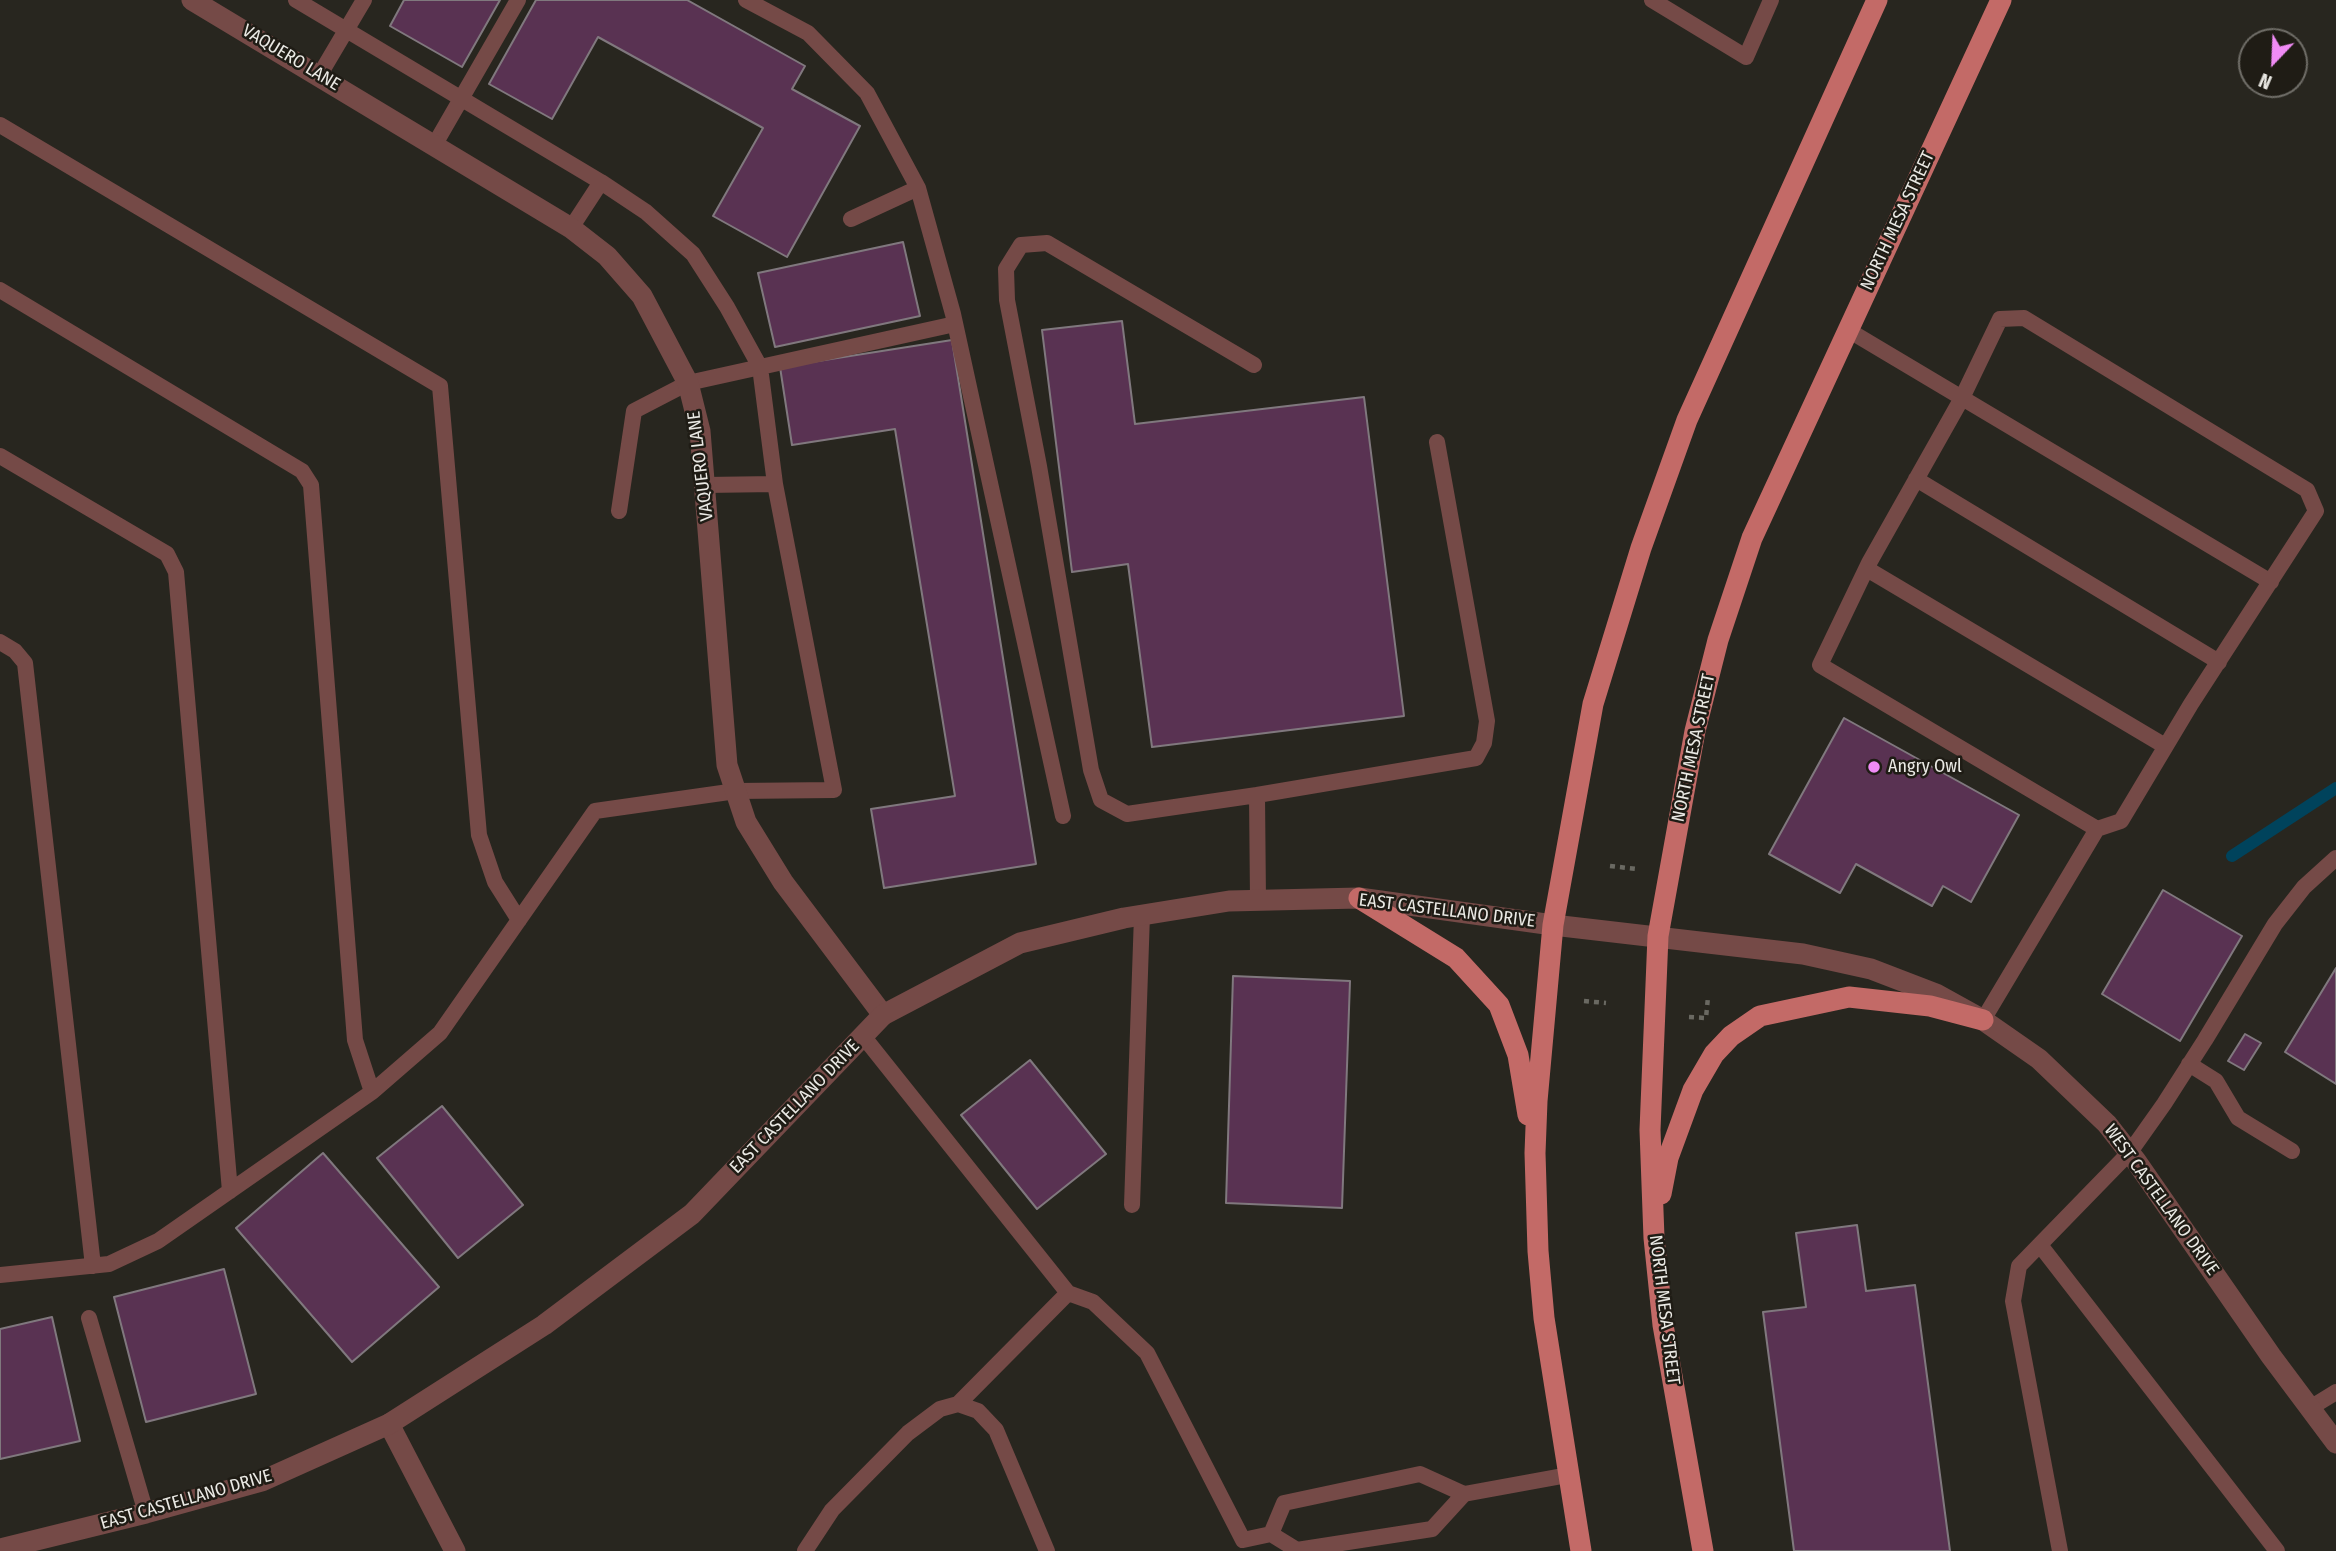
<!DOCTYPE html>
<html>
<head>
<meta charset="utf-8">
<style>
	body { margin:0 }
	#map { position:relative; width:2336px; height:1551px; overflow:hidden; background:#28261f; font-family:"Fira Sans Condensed",sans-serif }
	canvas { display:block }
	.north { position:absolute; left:2238px; top:28px; width:70px; height:70px; box-sizing:border-box; background:#1f1c15; border:2px solid #706e68; border-radius:50%; rotate:203deg; font-size:19px; font-weight:700; line-height:28px; text-align:center; color:#eae9e4 }
	.north::after { content:''; display:block; margin:auto; width:24px; height:32px; background:#f08bf5; clip-path:polygon(50% 0,100% 100%,50% 72%,0 100%) }
</style>
</head>
<body>
<div id="map">
<canvas width="2336" height="1551"></canvas>
<div class="north">N</div>
</div>
<script>
const c = document.querySelector('canvas').getContext('2d');
c.lineJoin = 'round';
function stroke(path, color, width, dash) {
  c.strokeStyle = color;
  c.lineWidth = width;
  c.lineCap = dash ? 'butt' : 'round';
  c.setLineDash(dash || []);
  c.stroke(path);
}
function paint(path, color) {
  c.fillStyle = color;
  c.fill(path, 'evenodd');
}
function label(font, color, halo, rows, align = 'center') {
  c.font = font + ' "Fira Sans Condensed",sans-serif';
  c.lineWidth = 5;
  c.setLineDash([]);
  c.textBaseline = 'middle';
  c.strokeStyle = halo;
  c.fillStyle = color;
  for (const [text, x, y, turn = 0] of rows) {
    c.save();
    c.translate(x, y);
    c.rotate((+turn || 0) * Math.PI / 180);
    c.textAlign = isNaN(turn) ? turn : align;
    if (halo) c.strokeText(text, 0, 0);
    c.fillText(text, 0, 0);
    c.restore();
  }
}
stroke(new Path2D(`
	M2232,856L2336,788`), '#00435c', 12);
const building = new Path2D(`
	M404,0H500L462,67L390,26Z
	M536,0H687L805,66L792,89L860,126L787,257L713,216L763,128L598,37L552,119L489,84Z
	M903,242L920,316L775,347L758,273Z
	M1122,321L1135,424L1364,397L1404,716L1152,747L1128,564L1072,572L1042,330Z
	M952,340L1036,864L884,888L871,809L955,796L895,429L792,445L780,367Z
	M1844,718L2019,815L1971,902L1943,886L1932,906L1856,864L1840,893L1769,854Z
	M2163,890L2242,936L2180,1041L2102,994Z
	M2336,968V1084L2285,1052Z
	M1233,976L1350,981L1342,1208L1226,1203Z
	M2245,1034L2261,1043L2244,1070L2228,1061Z
	M1030,1060L1106,1154L1037,1209L961,1115Z
	M442,1106L523,1205L458,1258L377,1158Z
	M323,1153L439,1287L352,1362L236,1228Z
	M1857,1225L1866,1291L1915,1285L1950,1551H1794L1763,1312L1806,1307L1796,1233Z
	M224,1269L256,1394L146,1422L114,1297Z
	M52,1317L80,1441L0,1459V1329Z`);
paint(building, '#593252');
stroke(building, '#80787e', 2);
stroke(new Path2D(`
	M1610,866L1637,869
	M1584,1001L1606,1003
	M1689,1017L1706,1018L1708,997`), '#6a6962', 4.5, [5, 5]);
stroke(new Path2D(`
	M746,0L808,33L867,93L918,188L953,314L1063,816
	M1652,0L1746,57L1771,0
	M319,76L364,0
	M0,125L440,386L479,835L495,882L519,920
	M435,144L518,0
	M851,219L918,188
	M571,228L601,182
	M0,290L302,471L311,485L355,1040L372,1092
	M1848,330L2271,582
	M1254,365L1047,243L1021,245L1006,269L1007,300L1039,466L1091,770L1101,800L1127,814L1257,795
	M0,456L167,554L176,572L230,1191
	M1916,479L2219,662
	M705,485L775,484
	M619,511L634,411L688,383L955,324
	M1867,569L2165,746
	M0,642L15,651L25,663L93,1266
	M1258,900L1257,795L1476,758L1484,743L1487,721L1437,442
	M1983,1020L2097,829L2121,821L2191,704L2316,511L2307,490L2024,318L2000,319L1962,398L1869,563L1820,665L2097,829
	M863,1036L1068,1293
	M2189,1064L2216,1081L2238,1118L2292,1151
	M1132,1205L1142,915
	M2040,1245L2277,1551
	M0,1275L109,1264L158,1241L372,1092L440,1033L595,811L736,791L834,790L775,484L760,367L727,307L693,254L646,212L601,182L296,0
	M89,1318L146,1513
	M958,1404L1068,1293L1093,1302L1147,1353L1243,1540L1271,1534
	M2310,1408L2336,1392
	M1464,1494L1432,1529L1297,1550L1271,1534L1284,1503L1420,1474L1464,1494L1568,1475
	M805,1551L832,1510L908,1433L940,1409L958,1404L978,1411L996,1430L1047,1551
	M2060,1551L2013,1301L2019,1266L2130,1152L2164,1104L2205,1040L2275,924L2304,887L2336,858`), '#754a47', 16);
stroke(new Path2D(`
	M192,0L571,228L607,256L642,296L688,383L700,431L727,765L746,822L783,882L883,1015
	M389,1424L455,1551`), '#754a47', 21);
stroke(new Path2D(`
	M0,1549L146,1513L262,1481L389,1424L544,1325L692,1214L883,1015L1020,943L1124,918L1229,901L1359,898L1553,925L1803,954L1871,969L1936,994L1983,1020L2039,1059L2107,1124L2136,1161L2271,1356L2336,1443`), '#754a47', 21);
stroke(new Path2D(`
	M1359,898L1456,958L1499,1005L1518,1055L1528,1115
	M1661,1194L1668,1158L1693,1090L1714,1054L1731,1036L1760,1016L1849,997L1930,1006L1983,1020
	M1581,1551L1544,1318L1538,1251L1535,1153L1537,1101L1553,925L1593,704L1641,548L1687,420L1877,0
	M1703,1551L1663,1325L1654,1238L1650,1130L1658,936L1695,731L1718,640L1752,538L2001,0`), '#c36a67', 21);
for (const [x, y, r, color] of [
	[1874,767,7,"#f08bf5"]
]) {
  const dot = new Path2D();
  dot.arc(x, y, r, 0, 2 * Math.PI);
  c.fillStyle = color;
  c.fill(dot);
  stroke(dot, '#1f1c15', 2.5);
}
label('18px', '#eae9e4', '#1f1c15', [
	["VAQUERO LANE",291,58,31],
	["NORTH MESA STREET",1898,221,-65],
	["VAQUERO LANE",701,466,-97],
	["NORTH MESA STREET",1694,748,-78],
	["EAST CASTELLANO DRIVE",1447,911,7],
	["EAST CASTELLANO DRIVE",795,1107,-46],
	["WEST CASTELLANO DRIVE",2161,1200,54],
	["NORTH MESA STREET",1664,1310,83],
	["EAST CASTELLANO DRIVE",186,1500,-16]
]);
label('18px', '#eae9e4', '#1f1c15', [
	["Angry Owl",1888,767]
], 'left');
</script>
</body>
</html>
